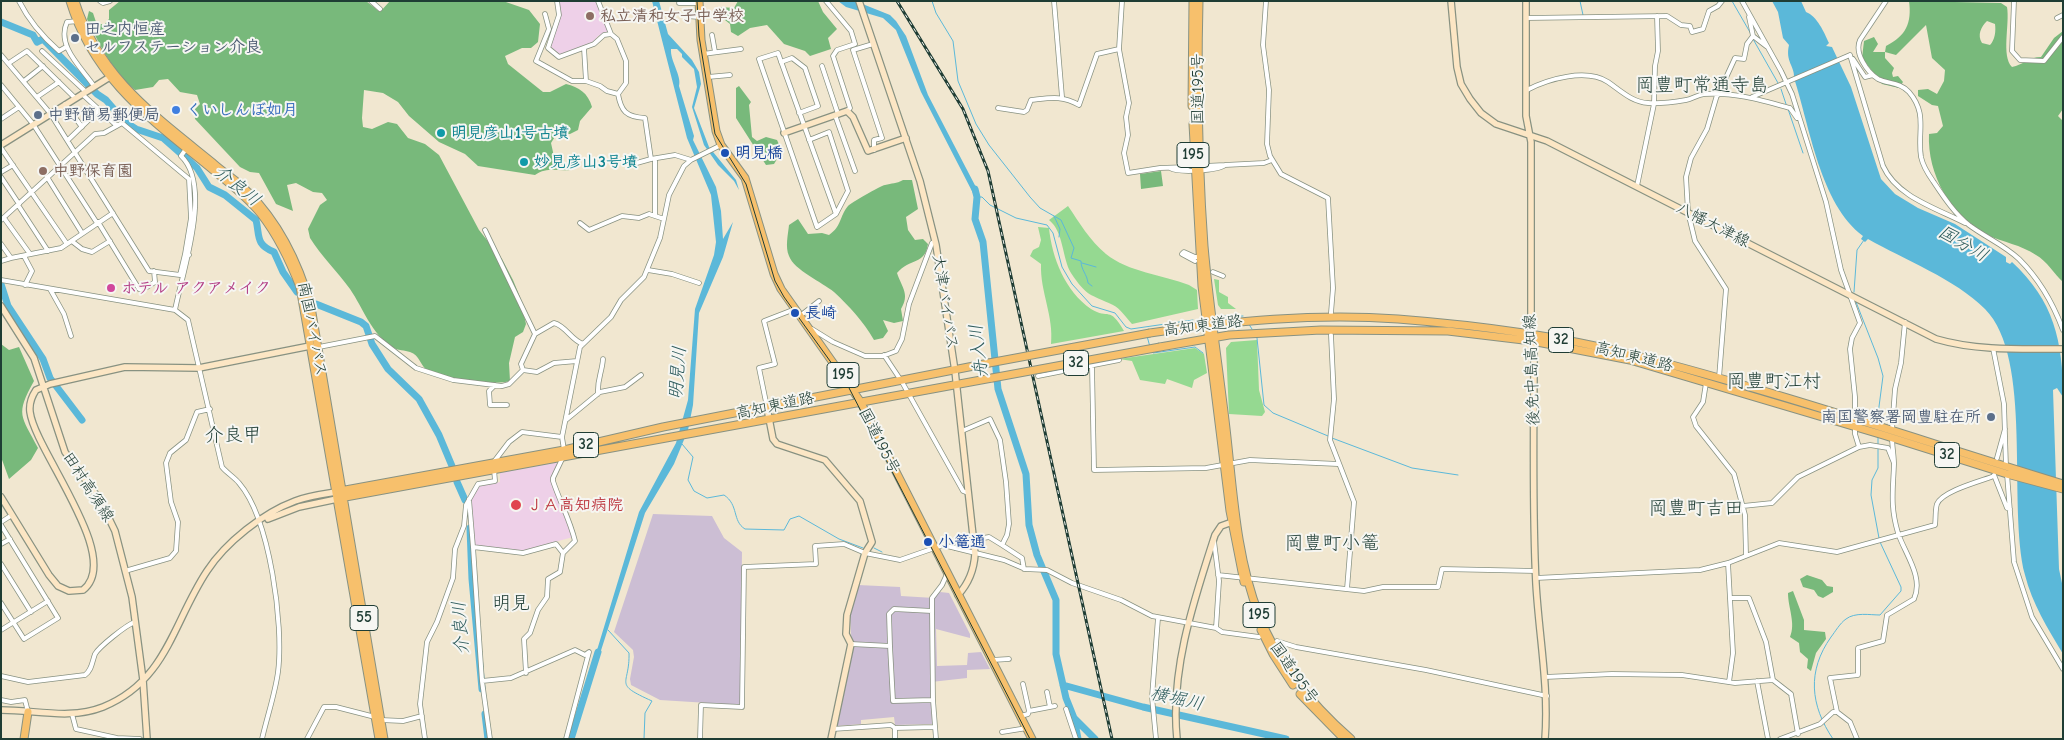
<!DOCTYPE html>
<html>
<head>
<meta charset="utf-8">
<style>
	body { margin:0 }
	#map { position:relative; width:2064px; height:740px; overflow:hidden; background:#f1e7d0; font-family:"Comic Neue",sans-serif }
	canvas { display:block }
	.frame { position:absolute; inset:0; border:2px solid #1f3d34; pointer-events:none }
</style>
</head>
<body>
<div id="map">
<canvas width="2064" height="740"></canvas>
<div class="frame"></div>
</div>
<script>
const c = document.querySelector('canvas').getContext('2d');
c.lineJoin = 'round';
function paint(path, color) {
  c.fillStyle = color;
  c.fill(path, 'evenodd');
}
function stroke(path, color, width, dash) {
  c.strokeStyle = color;
  c.lineWidth = width;
  c.lineCap = dash ? 'butt' : 'round';
  c.setLineDash(dash || []);
  c.stroke(path);
}
function label(font, color, halo, rows, align = 'center') {
  c.font = font + ' "Comic Neue","Klee One",sans-serif';
  c.lineWidth = 4;
  c.setLineDash([]);
  c.textBaseline = 'middle';
  c.strokeStyle = halo;
  c.fillStyle = color;
  for (const [text, x, y, turn = 0] of rows) {
    c.save();
    c.translate(x, y);
    c.rotate((+turn || 0) * Math.PI / 180);
    c.textAlign = isNaN(turn) ? turn : align;
    if (halo) c.strokeText(text, 0, 0);
    c.fillText(text, 0, 0);
    c.restore();
  }
}
paint(new Path2D(`
	M559,1H596L608,32L598,36L592,43L560,55L550,46L561,15Z
	M560,462L551,479L573,537L522,551L475,545L471,497L479,486L500,482V473Z`), '#eed0e8');
paint(new Path2D(`
	M653,514L712,516L724,538L742,552L740,705L660,700L631,685L630,679L634,657L633,650L614,632Z
	M858,585L900,587L901,596L934,598L940,592L949,593L970,634V638L936,629L937,666L967,665L968,653L981,652L990,669L967,670V678L931,682L932,724L895,725L894,717L861,720V724L837,726L852,650L850,615Z`), '#ccbed4');
paint(new Path2D(`
	M1068,206C1079,222 1090,241 1106,254C1128,272 1163,275 1189,285L1197,290L1198,309L1132,324C1127,319 1120,308 1113,305C1090,294 1087,297 1071,273C1062,258 1064,232 1049,220Z
	M1038,227L1049,228C1052,258 1065,291 1091,309C1109,320 1109,305 1124,331L1051,344C1054,316 1040,292 1041,264L1030,256L1033,250L1039,247L1041,240Z
	M1214,279L1219,280V292L1228,297V303L1236,309H1221L1218,305Z
	M1257,340L1259,390L1265,412L1262,416L1229,414L1226,348L1231,342Z
	M1195,348L1204,354L1207,373L1194,380L1192,388L1167,379L1165,384L1140,380L1132,361L1119,359Z`), '#95d991');
paint(new Path2D(`
	M120,1H366L380,12L390,1H503L529,10L540,24L538,42L531,48H522L505,56L508,64L543,92H550L566,84C579,87 588,93 592,107L580,121L578,130L570,134L556,135L551,143L555,161L564,163L570,170C556,171 547,167 535,175L478,166L465,154L439,142L409,116L398,102L383,93L364,90L362,118L363,127L372,129L388,122L397,124L408,138L425,144L439,155L479,230L502,259L513,280L520,297L526,324L523,332L515,337L509,363L510,381C494,386 444,379 428,371C420,366 420,355 410,352C405,350 398,351 392,347C371,333 363,308 350,289C337,271 321,256 310,238L308,229L320,205L327,200L322,193L313,192L296,183L287,185L293,211L276,204L259,173L250,172L240,167L195,119L194,110L200,104L197,95L180,92L168,79L159,80L153,87L135,90C113,72 99,44 87,19L89,11L93,13L96,22L104,25L109,19V10Z
	M738,1H818L823,12L837,29L828,38L831,49L810,56L805,51L784,44L767,25L750,28L738,36L731,32L730,24L715,12L720,7L734,8Z
	M1909,1L2001,3L2007,7C2010,24 2001,56 2012,67C2023,65 2029,57 2041,57L2054,38L2063,31V109L2058,116L2063,121V282C2054,274 2047,261 2036,255C2021,245 2003,242 1987,235C1951,217 1927,174 1929,134L1937,133L1943,126L1938,106L1932,105L1918,96V90L1928,89L1937,94L1944,81L1945,70L1932,58L1926,25L1896,55L1885,52V58L1894,68L1892,73L1893,77L1898,76L1903,82L1899,88L1882,84L1862,58L1864,41L1874,37L1878,44L1873,52H1885L1886,46C1906,36 1912,23 1909,1ZM1987,21L1995,24C1996,31 1995,40 1990,45L1982,43C1977,35 1981,27 1987,21Z
	M739,86L751,102L749,105L752,137L757,141L766,137L777,140L782,151L774,164L766,165L736,118V88Z
	M1161,171L1163,186L1141,189L1140,174Z
	M903,180H912L918,209L906,217L908,230L915,240L923,239L928,244C925,265 910,258 897,273C902,288 910,294 901,309L903,321L894,323L883,320L888,331L883,338L874,340C863,321 850,307 834,292C822,282 794,270 789,256C785,247 788,235 789,225L798,219L808,234L822,233L829,235C842,226 839,217 848,206C851,203 880,186 885,185C892,183 896,184 903,180Z
	M1,344L9,350L19,347L34,381C15,415 21,415 38,448L31,460L9,479L1,457Z
	M1807,575L1822,580L1827,586L1833,587V592L1823,598L1818,596L1814,590L1803,587L1800,579Z
	M1793,591L1804,620V630L1825,632L1826,639L1816,653L1811,671L1807,668L1808,659L1800,652L1799,643L1790,637C1796,623 1788,608 1788,593Z`), '#78b97b');
paint(new Path2D(`
	M652,1H659L668,34L692,60L699,72L701,84L694,108L709,147L736,180L739,190L734,181L718,165L704,145L692,107L697,87L694,69L682,57V54L677,49H671C670,61 682,76 679,86L694,136L693,140L716,187L721,211L723,239L733,222L723,257L699,313L693,405L688,430L674,464L645,513L597,663L594,660L639,512L676,443L688,400L695,309L714,255L716,242L711,195L687,138Z
	M838,1H855L890,15L896,21L906,36L928,95L979,193V196L975,197L921,92L896,30L883,18L846,7Z
	M1772,1H1801L1806,12C1817,16 1824,32 1829,43L1826,46L1832,47L1851,87L1881,179L1895,194L1918,208L1955,224L2006,257V262L2010,264L2012,262C2054,301 2063,341 2063,397L2057,388L2053,390L2059,569L2063,588V654C2048,629 2032,603 2025,575C2007,505 2034,358 1985,309C1955,279 1905,260 1868,239L1865,242L1861,239L1863,236C1820,204 1810,127 1794,78C1795,66 1785,62 1789,45L1783,38L1778,12Z`), '#5bb8d9');
stroke(new Path2D(`
	M932,1L936,13L953,41L958,81L976,124L989,145L1030,197L1040,208L1061,220L1074,248L1071,258L1081,261C1081,270 1087,274 1088,283L1092,286
	M1580,1L1583,15
	M1732,1L1751,34
	M1753,39L1778,83
	M1781,89L1786,104
	M1788,109L1803,153
	M977,197H982L990,205L1016,218L1047,225L1053,233L1062,267L1072,284L1092,306L1115,313L1126,327L1131,329L1193,320
	M1054,216L1060,229L1059,237
	M1082,263L1096,267
	M1854,292L1857,250L1864,240
	M1856,302L1878,358L1883,376L1877,422
	M1225,316H1243
	M1248,323L1252,329
	M1147,336L1150,347
	M1257,338L1264,405L1273,413L1328,436
	M1151,350L1153,353L1195,347L1203,353
	M1878,436V444
	M1332,438L1412,468L1458,475
	M682,444L693,457L688,480L694,491L707,498L724,495C739,505 732,521 745,529L784,530L790,519L799,516L839,539L863,548
	M1878,448V468L1872,480L1871,495L1879,538
	M874,548L882,552
	M608,630L629,653C630,686 612,683 652,701L645,713L644,739
	M1833,739C1810,705 1807,671 1831,637C1835,632 1840,623 1846,619C1855,612 1870,615 1880,615L1901,591V587L1880,542`), '#5bb8d9', 1);
stroke(new Path2D(`
	M1,22L33,35L37,42L43,39L97,94L106,100L125,122L136,129L163,138L180,153
	M183,155L197,168L209,187L225,195L256,220C260,236 255,244 274,252L283,272L297,292
	M975,189L977,197L975,219L983,242L998,389L1026,474L1029,525L1037,555L1056,600V654L1066,698L1074,718L1078,739
	M1,284L8,306L43,359L50,378L82,420
	M316,304L361,322L366,326L372,344L388,369L419,399L439,435L452,466
	M457,482L465,500
	M470,528L472,579L482,689
	M1063,685L1143,707L1286,739
	M485,714L488,739
	M1074,718L1095,739
	M571,739L598,652`), '#5bb8d9', 7);
const street = new Path2D(`
	M19,1C29,21 43,37 59,51L66,47
	M100,1L103,3L110,1
	M371,1L380,9
	M557,1L559,15L548,48L559,57L594,44L604,35L611,34
	M598,1L611,34L617,39L626,61V83L618,94
	M826,1L851,31L855,44L837,50L833,56L850,108L847,111
	M1054,1L1062,97
	M1266,1L1263,45L1269,90L1267,144L1270,156L1281,174L1328,198L1333,288L1331,313
	M1742,1L1781,71L1792,94L1826,202L1841,270L1860,323L1852,338L1850,349L1855,397V434L1859,447
	M1886,1L1860,40C1854,53 1867,72 1878,79C1888,84 1900,82 1909,92C1928,114 1917,132 1921,157C1923,166 1928,174 1933,181C1943,196 1954,213 1969,225C1985,237 2004,245 2019,259C2039,279 2053,303 2063,330
	M2014,1L2012,51L2020,60L2044,61L2063,37
	M679,3H699
	M545,14L549,29L536,61L572,81H586L600,86L607,91L618,94C621,111 626,117 645,118L651,159L675,155L691,160
	M685,16L700,17
	M1749,17L1753,36
	M1527,18L1667,16L1681,25L1690,26L1692,32L1703,29L1709,11L1718,6L1722,1
	M2057,18L2063,15
	M79,21L67,22C56,46 82,68 94,86
	M712,35L715,52
	M873,44L853,50L882,138L874,140V150
	M584,48L586,81
	M1119,49L1129,103L1126,117L1128,135L1124,153L1128,173L1160,168L1188,167
	M42,51L86,92
	M703,54L741,49
	M1,55L50,113L149,271L180,275L185,254L189,255
	M1850,55L1883,166C1897,197 1936,208 1965,223
	M1853,59L1865,77L1873,75
	M781,62L792,58L805,68L818,106L799,113
	M9,63L27,51L75,98
	M822,66L838,114
	M708,77L730,75
	M24,81L43,66
	M1,85L33,124L97,223
	M1527,90C1548,79 1586,68 1608,82C1621,91 1632,102 1648,103C1660,104 1674,102 1686,100C1692,99 1697,95 1704,94C1734,92 1761,100 1790,108L1797,118
	M82,94L117,126
	M1717,95L1707,129L1691,158L1686,177L1688,212L1695,241L1726,289L1719,378
	M1718,95L1735,58L1744,59L1747,44L1753,36L1766,46
	M37,97L59,82
	M1752,97L1850,55
	M65,104L82,127
	M998,108L1024,112L1027,110L1031,100C1050,98 1062,95 1079,105L1097,54L1119,49L1122,1
	M835,115L855,171
	M1,119L19,107
	M68,140L99,110
	M809,140L829,132L848,191L836,214L817,227L759,59L778,53L836,214
	M1,148L67,244
	M655,159V216
	M633,164L651,159
	M1205,166L1225,165
	M1170,168C1178,173 1218,171 1225,165L1264,163L1272,160
	M1,172L13,165
	M1,177L19,204
	M47,177L82,233
	M1637,186L1654,104L1655,66L1658,51L1657,16
	M18,205L48,251
	M4,218L30,254
	M1,220L95,134L104,133L122,123L189,179L191,218L185,254
	M98,222L139,289H144L155,282L154,271
	M580,223L589,230L622,216L639,218L649,214L664,219
	M485,230L535,334
	M73,242L82,249L92,252L110,241
	M1,244L11,258L61,248L113,213
	M24,256L32,271L25,285
	M1,261L11,258
	M1195,261L1182,254L1184,252L1195,257H1200
	M648,270L672,274L699,283
	M1213,272L1223,276
	M1,280L175,310L188,320L222,467C227,473 234,477 239,483C270,519 284,625 278,672C275,694 267,717 262,739
	M50,289L64,314L71,336
	M175,310C182,273 213,186 181,156L186,149
	M800,316L819,301
	M812,329L833,342L865,356H883L896,351L902,339L909,304L932,243L935,242
	M1331,335L1334,399L1330,440L1354,502L1347,589
	M319,347L375,336L416,368L453,380L502,386L509,384L523,370L537,372L554,363L577,361
	M1993,348L2004,404L2006,467
	M884,355L902,382L963,491L968,493
	M1092,366L1094,470L1206,468L1250,460L1338,464
	M523,370L521,364L535,334L554,323C566,326 571,340 583,344
	M1038,376L1119,360
	M1706,383L1703,402L1693,417L1696,426L1734,474L1745,515L1746,555
	M495,385L489,391L490,405H507
	M598,394C597,379 602,373 603,359
	M767,407L759,368L775,364L764,321L795,309
	M566,420L600,392L625,387L641,375
	M1892,430L1895,389L1901,363L1905,322
	M962,431L990,419L1000,440L1006,482L1009,524L1007,535L1002,545L989,537L973,540
	M562,437L564,450
	M1997,458L2005,429
	M493,463L509,442L522,432L562,437L580,347L611,317L621,300L644,277L660,238L669,195L684,166L691,160L721,145
	M2007,474L2014,562L2032,617L2063,669
	M1994,475L2007,508L2010,509
	M469,499L473,547L523,553L556,544L563,553
	M1743,506L1772,503L1798,477L1859,447L1870,445L1888,448L1894,463
	M1,522L12,515
	M1,525L58,618L24,639L1,603
	M1214,541L1219,581L1216,628
	M1,544L10,539
	M1002,545L1022,558L1024,569
	M473,547L482,681
	M955,548L964,543L974,545
	M1728,563L1733,653L1729,682
	M1,564L31,612
	M125,571L170,558L176,551L178,522L171,502L166,463L170,453L186,440L197,412L210,409
	M1218,575L1364,591L1383,587H1438L1442,569L1536,571
	M1536,578L1700,570L1728,563L1779,543L1837,552L1935,525C1936,518 1935,510 1937,504C1942,491 1981,481 1994,476
	M1731,598H1749L1766,642L1773,680
	M932,611V598L942,585L947,574
	M1,630L48,601
	M1277,641L1296,647L1426,670L1547,696
	M851,644L890,646L889,614L894,609L932,611L933,700L893,701L890,646
	M992,660L1009,659
	M526,673L524,639L530,633L538,610L547,597L548,579L560,572L563,553L575,541C570,520 560,502 553,481V478L563,457
	M1,676L28,682L85,675C92,670 92,662 95,654C99,647 126,625 135,622
	M1545,677L1612,674L1682,675L1735,683L1773,680L1791,694L1798,734
	M1757,681L1768,739
	M1047,692L1050,707
	M1,700L11,702L25,700L28,712
	M933,700L936,739
	M1066,709L1076,739
	M1029,711L1055,706
	M72,714L76,729L117,738L140,739
	M1021,716L1028,714L1029,711L1023,684
	M381,720L403,721L422,716
	M895,728L934,727
	M833,729L891,725L895,728V739
	M1002,732L1027,728
	M307,739L324,707H336L375,717
	M425,739L420,704L427,642L437,622L453,578L455,549L464,526L466,505L478,484L495,481L494,469
	M490,739L482,681L511,678L575,650L585,655L589,652L566,739
	M700,739L701,705L742,707L744,567L816,564L815,546L844,544L865,553L900,560L943,545L1004,560L1025,569L1047,570L1072,583L1121,600L1152,616L1216,628L1222,632L1259,637
	M1156,739L1152,697L1158,618
	M1780,739L1820,724L1833,712H1837
	M1857,739L1850,722L1837,712L1830,678L1858,675V648L1883,641L1887,615L1914,599C1924,577 1905,554 1898,533C1890,506 1893,491 1894,464C1894,455 1892,446 1892,437`);
const secondary = new Path2D(`
	M859,1L920,181L936,245L955,371L975,554C974,571 969,583 958,595
	M1451,1L1457,67L1461,84L1470,99L1481,113L1496,124L1547,141L1936,339C1977,351 2021,349 2063,349
	M1526,1V116L1531,142V325L1534,352C1534,429 1532,507 1536,584C1539,636 1549,687 1545,739
	M784,133L847,111L853,117L868,151L906,138
	M1,145L113,75
	M1,306L34,358L65,452L100,500L115,531L132,597L143,680L147,739
	M767,408L773,439L777,444L825,460L860,501L872,542L865,553L847,615L846,634L851,644L831,739
	M1,497L49,575L58,586L69,591L83,590C124,558 35,451 30,412C29,404 32,396 36,390L50,384L125,367L199,368L310,346L316,348
	M268,519L299,507L337,499
	M1,710C36,710 70,720 103,707C167,681 173,622 207,571C226,542 263,513 295,501C308,496 323,494 336,492
	M1177,739C1170,670 1194,600 1215,535L1221,526L1235,521`);
const highway = new Path2D(`
	M70,1C93,77 148,117 207,165C225,180 246,195 261,214C278,236 290,261 300,287L379,739
	M75,1C99,77 154,115 213,163C224,173 238,181 248,192C280,224 299,264 311,307L384,739
	M699,1L701,40L716,131L721,145L745,178L774,274L781,289L860,401L1032,739
	M1199,1C1197,83 1198,164 1204,246C1209,304 1218,362 1225,420C1233,485 1235,554 1259,615C1278,664 1311,704 1351,739
	M1192,106L1193,1
	M1193,124L1202,286L1230,511L1244,582
	M1150,333C1232,321 1315,313 1398,319C1475,325 1555,335 1630,354C1776,391 1919,440 2063,484
	M1160,347L1229,335L1321,330L1448,331L1532,341L1630,360L1883,435L2007,474L2063,489
	M340,491L564,450L663,427L989,363
	M340,498L992,378
	M1261,630L1273,654L1293,685
	M1300,694L1344,739
	M24,739L28,712`);
stroke(street, '#889282', 5.5);
stroke(secondary, '#889282', 8);
stroke(highway, '#889282', 9);
stroke(street, '#fff', 4);
stroke(secondary, '#fce6c4', 5.5);
stroke(highway, '#f7c06c', 7);
stroke(new Path2D(`
	M697,1L699,36L715,134L746,184L775,281L784,297L848,386L1030,739`), '#1f3d34', 1);
const rail = new Path2D(`
	M897,1L963,109L988,171L1112,739`);
stroke(rail, '#1f3d34', 3);
stroke(rail, '#f6f6f2', 1, [4]);
const highwayBridge = new Path2D(`
	M989,363L1150,333
	M992,378L1160,347`);
stroke(highwayBridge, '#889282', 9, []);
stroke(highwayBridge, '#f7c06c', 7);
for (const [x, y, r, color] of [
	[590,16,5,"#8d6e63"],
	[75,38,5,"#5c6f8a"],
	[176,110,5,"#3f7fe0"],
	[38,115,5,"#5c6f8a"],
	[441,133,5,"#0f9aa8"],
	[725,153,5,"#1a4fb4"],
	[524,162,5,"#0f9aa8"],
	[43,171,5,"#8d6e63"],
	[111,288,5,"#d1479c"],
	[795,313,5,"#1a4fb4"],
	[1991,417,5,"#5c6f8a"],
	[516,505,6,"#e0444e"],
	[928,542,5,"#1a4fb4"]
]) {
  const dot = new Path2D();
  dot.arc(x, y, r, 0, 2 * Math.PI);
  c.fillStyle = color;
  c.fill(dot);
  stroke(dot, '#f6f6f2', 2);
}
for (const [x, y, w] of [
	[1193,155,32],
	[1561,340,25],
	[1076,363,25],
	[843,375,32],
	[586,445,25],
	[1947,455,25],
	[1259,615,32],
	[364,618,28]
]) {
  const box = new Path2D();
  box.roundRect(x - w / 2, y - 12.5, w, 25, 4);
  c.fillStyle = '#f6f6f2';
  c.fill(box);
  stroke(box, '#1f3d34', 1);
}
label('bold 15px', '#1f3d34', null, [
	["195",1193,155],
	["32",1561,340],
	["32",1076,363],
	["195",843,375],
	["32",586,445],
	["32",1947,455],
	["195",1259,615],
	["55",364,618]
]);
label('bold 16px', '#785e54', '#f6f6f2', [
	["私立清和女子中学校",600,16],
	["中野保育園",53,171]
], 'left');
label('bold 16px', '#4e5e75', '#f6f6f2', [
	["田之内恒産",85,29],
	["セルフステーション介良",85,47],
	["中野簡易郵便局",48,115],
	["南国警察署岡豊駐在所",1981,417,"right"]
], 'left');
label('16px', '#1f3d34', '#f6f6f2', [
	["国道195号",1198,89,-90],
	["八幡大津線",1713,225,27],
	["大津バイパス",945,302,81],
	["高知東道路",1203,326,-7],
	["南国バイパス",312,329,79],
	["高知東道路",1634,357,14],
	["後免中島高知線",1532,370,-92],
	["高知東道路",775,406,-12],
	["国道195号",879,441,63],
	["田村高須線",88,487,57],
	["国道195号",1294,673,55]
]);
label('bold 16px', '#366cbe', '#f6f6f2', [
	["くいしんぼ如月",186,110]
], 'left');
label('bold 16px', '#0d838f', '#f6f6f2', [
	["明見彦山1号古墳",451,133],
	["妙見彦山3号墳",534,162]
], 'left');
label('bold 16px', '#164399', '#f6f6f2', [
	["明見橋",735,153],
	["長崎",805,313],
	["小篭通",938,542]
], 'left');
label('bold 16px', '#b23c85', '#f6f6f2', [
	["ホテル アクアメイク",121,288]
], 'left');
label('bold 16px', '#be3a42', '#f6f6f2', [
	["ＪＡ高知病院",527,505]
], 'left');
label('italic 18px', '#2e5c5d', '#f6f6f2', [
	["介良川",237,186,39],
	["国分川",1963,244,30],
	["舟入川",979,351,-96],
	["明見川",678,373,-85],
	["介良川",461,628,-94],
	["横堀川",1177,699,13]
]);
label('19px', '#1f3d34', '#f6f6f2', [
	["岡豊町常通寺島",1702,86],
	["岡豊町江村",1774,382],
	["介良甲",233,436],
	["岡豊町吉田",1696,509],
	["岡豊町小篭",1332,544],
	["明見",511,604]
]);
</script>
</body>
</html>
